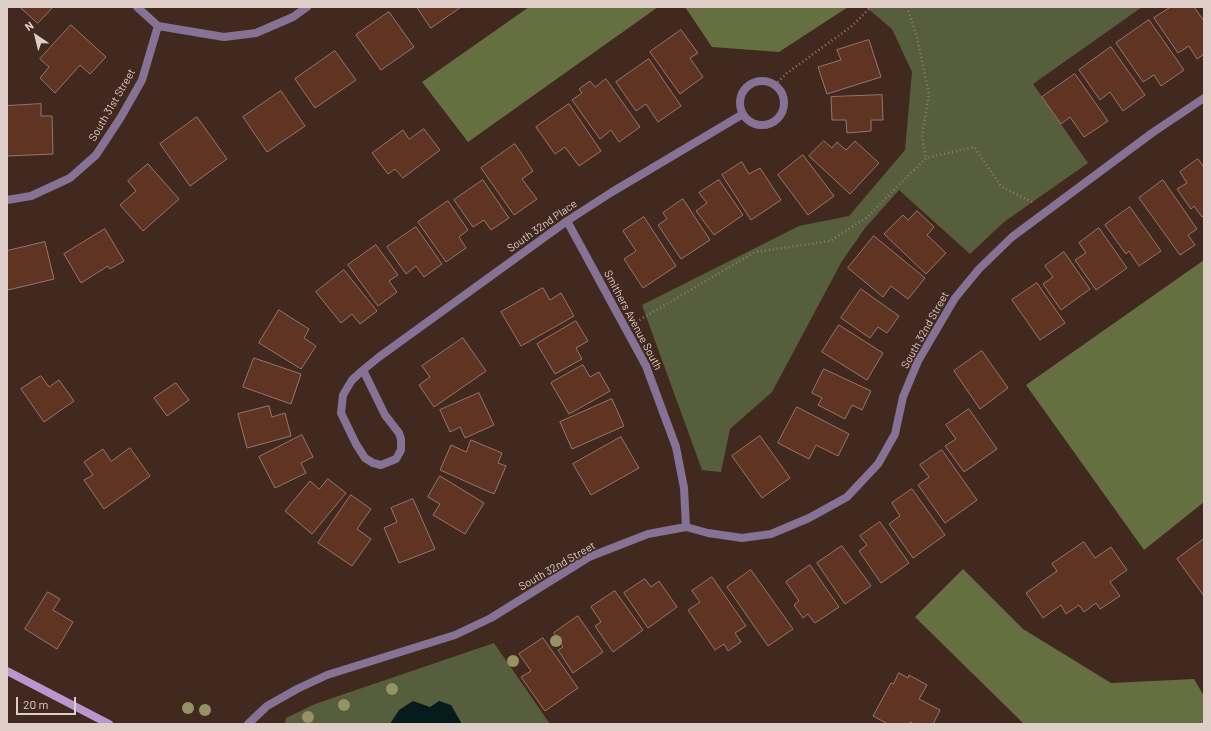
<!DOCTYPE html>
<html>
<head>
<meta charset="utf-8">
<style>
	body { margin:0 }
	#map { position:relative; width:1211px; height:731px; overflow:hidden; background:#42291f; font-family:Barlow,sans-serif }
	canvas { display:block }
	.frame { position:absolute; inset:0; border:8px solid #dfcec8; pointer-events:none }
	.north { position:absolute; left:16px; top:16px; width:40px; height:40px; -webkit-text-stroke:3px #42291f; paint-order:stroke; rotate:325deg; font-size:11px; font-weight:700; line-height:16px; text-align:center; color:#dfcec8 }
	.north::after { content:''; display:block; margin:auto; width:14px; height:18px; background:#dfcec8; clip-path:polygon(50% 0,100% 100%,50% 72%,0 100%) }
	.scale { position:absolute; left:16px; top:697px; width:60px; height:18px; box-sizing:border-box; border:2px solid #dfcec8; border-top:0; padding-left:5px; font-size:12px; line-height:14px; white-space:nowrap; color:#dfcec8; -webkit-text-stroke:3px #42291f; paint-order:stroke }
</style>
</head>
<body>
<div id="map">
<canvas width="1211" height="731"></canvas>
<div class="frame"></div>
<div class="north">N</div>
<div class="scale">20 m</div>
</div>
<script>
const c = document.querySelector('canvas').getContext('2d');
c.lineJoin = 'round';
function paint(path, color) {
  c.fillStyle = color;
  c.fill(path, 'evenodd');
}
function stroke(path, color, width, dash) {
  c.strokeStyle = color;
  c.lineWidth = width;
  c.lineCap = dash ? 'butt' : 'round';
  c.setLineDash(dash || []);
  c.stroke(path);
}
function label(font, color, halo, rows, align = 'center') {
  c.font = font + ' Barlow,sans-serif';
  c.lineWidth = 3.5;
  c.setLineDash([]);
  c.textBaseline = 'middle';
  c.strokeStyle = halo;
  c.fillStyle = color;
  for (const [text, x, y, turn = 0] of rows) {
    c.save();
    c.translate(x, y);
    c.rotate((+turn || 0) * Math.PI / 180);
    c.textAlign = isNaN(turn) ? turn : align;
    if (halo) c.strokeText(text, 0, 0);
    c.fillText(text, 0, 0);
    c.restore();
  }
}
paint(new Path2D(`
	M866,7H1142L1033,84L1088,163L1004,222L970,254L899,190L865,228L842,261L772,392L730,429L721,472L702,470L642,305L799,226L849,216L905,150L912,72L892,29Z
	M494,643L550,724H285L286,718L315,704Z`), '#575e3d');
paint(new Path2D(`
	M529,7H658L468,142L422,82Z
	M685,7H848L779,52L712,47Z
	M1204,260V502L1144,550L1026,385Z
	M963,569L1023,629L1111,683L1194,679L1204,696V724H1024L915,617Z`), '#666f40');
paint(new Path2D(`
	M413,701L430,707L439,701L451,705L462,724H390L399,710Z`), '#061b1b');
const building = new Path2D(`
	M20,7H53L38,23Z
	M417,7H461L431,28Z
	M1171,7H1194L1204,21V54L1197,59L1189,46L1178,53L1154,18Z
	M389,12L414,47L381,70L356,35Z
	M1149,20L1184,70L1161,86L1154,75L1143,82L1116,43Z
	M71,25L106,57L90,74L80,65L55,93L40,78L49,67L40,59Z
	M681,30L698,53L690,58L703,77L680,94L650,52Z
	M869,40L881,77L827,94L818,67L841,60L837,50Z
	M1111,47L1145,95L1123,111L1110,92L1100,100L1079,70Z
	M335,51L356,80L315,108L295,79Z
	M649,59L681,106L658,122L646,104L636,111L616,82Z
	M1075,74L1108,121L1084,137L1070,117L1061,124L1042,97Z
	M606,79L640,127L619,142L611,130L600,139L572,100L582,93L579,89L590,81L595,87Z
	M281,91L305,126L267,152L243,117Z
	M882,95L883,120H871V131L847,133L846,120H832L831,97Z
	M41,104V116H52L53,154L7,156V106Z
	M569,104L601,151L579,166L565,147L555,154L536,127Z
	M197,117L227,159L190,186L160,144Z
	M424,129L440,150L403,178L395,169L388,174L372,153L403,130L409,139Z
	M824,141L832,148L837,142L846,150L855,141L879,163L850,194L809,156Z
	M515,144L533,171L522,179L537,199L514,215L481,168Z
	M803,155L834,196L808,215L778,175Z
	M1198,159L1204,167V216L1202,217L1194,206L1191,209L1177,189L1187,183L1180,172Z
	M742,162L749,174L760,168L781,200L751,220L722,175Z
	M148,164L179,199L143,231L120,205L136,191L128,181Z
	M483,180L509,218L491,230L484,220L473,227L454,200Z
	M719,180L743,215L714,235L696,211L707,203L699,193Z
	M1163,180L1197,229L1188,235L1195,245L1180,255L1139,198Z
	M683,199L710,240L681,259L658,225L667,219L663,213Z
	M448,201L468,230L459,237L466,248L446,262L418,222Z
	M1130,207L1161,251L1139,266L1129,251L1126,254L1105,225Z
	M917,211L934,227L927,235L946,253L926,274L884,234L903,215L908,220Z
	M644,217L676,266L643,288L624,259L636,251L623,231Z
	M416,227L442,264L424,277L416,266L406,274L387,247Z
	M1099,228L1127,268L1096,290L1075,260L1086,253L1079,243Z
	M105,229L124,261L110,269L108,266L81,283L64,254Z
	M874,236L925,278L908,299L891,286L883,297L848,268Z
	M45,242L54,279L8,290L7,286V251Z
	M376,245L398,275L389,281L397,292L378,306L348,265Z
	M1064,252L1090,289L1061,310L1043,284L1053,277L1045,266Z
	M344,270L377,311L360,324L352,314L341,323L316,292Z
	M1037,283L1065,323L1040,340L1012,300Z
	M543,288L550,300L561,293L574,316L521,346L501,312Z
	M861,289L899,316L887,333L878,327L870,338L841,318Z
	M279,310L309,329L304,338L316,346L301,369L259,343Z
	M576,321L588,341L576,348L582,359L555,374L537,344Z
	M839,325L883,353L867,380L822,352Z
	M463,338L486,371L434,407L419,385L430,377L422,366Z
	M982,351L1008,388L980,409L954,371Z
	M254,358L301,374L291,404L243,387Z
	M583,365L590,377L599,372L610,391L569,414L551,383Z
	M824,369L871,391L862,410L852,405L845,419L818,405L822,398L812,393Z
	M41,376L49,387L59,380L74,401L44,422L21,389Z
	M176,383L189,400L167,416L154,398Z
	M479,393L494,425L465,438L460,427L450,432L440,410Z
	M612,399L624,426L572,449L560,422Z
	M269,406L272,417L285,413L291,436L247,448L238,414Z
	M797,407L849,434L838,456L816,445L809,459L778,443Z
	M969,409L997,449L964,472L945,446L956,439L946,425Z
	M302,435L313,457L301,463L306,473L275,488L259,457Z
	M760,436L790,478L762,498L732,456Z
	M621,437L639,468L591,495L573,464Z
	M471,440L502,453L498,463L506,466L494,494L440,470L451,445L466,452Z
	M130,448L150,476L104,509L84,480L93,475L84,462L103,449L111,461Z
	M942,450L977,500L945,523L918,485L929,477L920,465Z
	M440,476L484,503L465,534L433,515L440,504L428,497Z
	M328,479L346,493L312,534L285,511L310,481L319,489Z
	M912,489L945,535L913,558L889,524L900,516L892,503Z
	M351,495L371,509L357,529L371,539L352,566L318,543Z
	M413,499L435,549L399,563L384,528L397,522L391,508Z
	M880,522L909,563L881,583L859,551L867,545L860,536Z
	M1204,539V596L1177,559Z
	M1084,542L1095,558L1111,547L1127,570L1110,582L1120,596L1100,609L1096,603L1084,612L1079,605L1066,614L1061,605L1043,618L1026,593L1057,571L1052,564Z
	M842,546L871,586L845,604L817,563Z
	M810,565L839,607L815,623L808,614L803,618L794,605L799,601L786,582Z
	M751,570L793,629L768,646L727,587Z
	M712,577L746,626L735,633L741,642L728,651L724,644L715,650L688,610L700,602L692,591Z
	M645,579L651,587L659,581L677,607L648,628L624,593Z
	M615,591L643,630L613,652L595,626L601,622L591,607Z
	M48,592L60,599L53,610L73,622L57,649L25,629Z
	M578,616L603,652L573,673L558,650L563,647L554,633Z
	M543,638L578,688L545,711L521,677L531,671L519,654Z
	M899,673L908,678L909,675L927,685L919,699L940,710L933,724H914L910,722L909,724H888L873,716L891,683L893,684Z`);
paint(building, '#603423');
stroke(building, '#94766a', 1);
stroke(new Path2D(`
	M907,7L917,37L929,94L922,137L926,158
	M775,85L787,73L852,26L871,7
	M636,322L755,252L830,241L866,218L926,158L974,147L1002,187L1034,203`), '#917c74', 2.5, [1, 3]);
stroke(new Path2D(`
	M137,7L158,26
	M740 103a22 22 0 1 1 44 0a22 22 0 1 1-44 0Z
	M7,200L31,196L70,178L96,155L121,117L142,80L158,26L224,37L256,33L293,17L307,7
	M567,221L646,366L676,447L684,488L686,527
	M363,370L385,415L399,433L401,439V450L396,459L381,465L373,463L365,458L356,444L341,413L343,395L352,380L363,370L379,357L567,221L612,192L743,114
	M248,724L267,706L297,689L327,675L455,635L491,618L589,557L648,534L686,527L708,533L742,538L771,534L809,518L847,497L878,464L895,434L903,397L918,361L955,298L979,269L1012,237L1152,133L1204,98`), '#867295', 8);
stroke(new Path2D(`
	M7,671L109,724`), '#b897cf', 8);
c.fillStyle = '#959264';
for (const [x, y] of [
	[556,641],
	[513,661],
	[392,689],
	[344,705],
	[188,708],
	[205,710],
	[308,717]
]) {
  c.beginPath();
  c.arc(x, y, 6, 0, 2 * Math.PI);
  c.fill();
}
label('11px', '#dfcec8', '#42291f', [
	["South 31st Street",112,105,-60],
	["South 32nd Place",542,226,-35],
	["Smithers Avenue South",633,320,62],
	["South 32nd Street",925,330,-61],
	["South 32nd Street",557,566,-30]
]);
</script>
</body>
</html>
